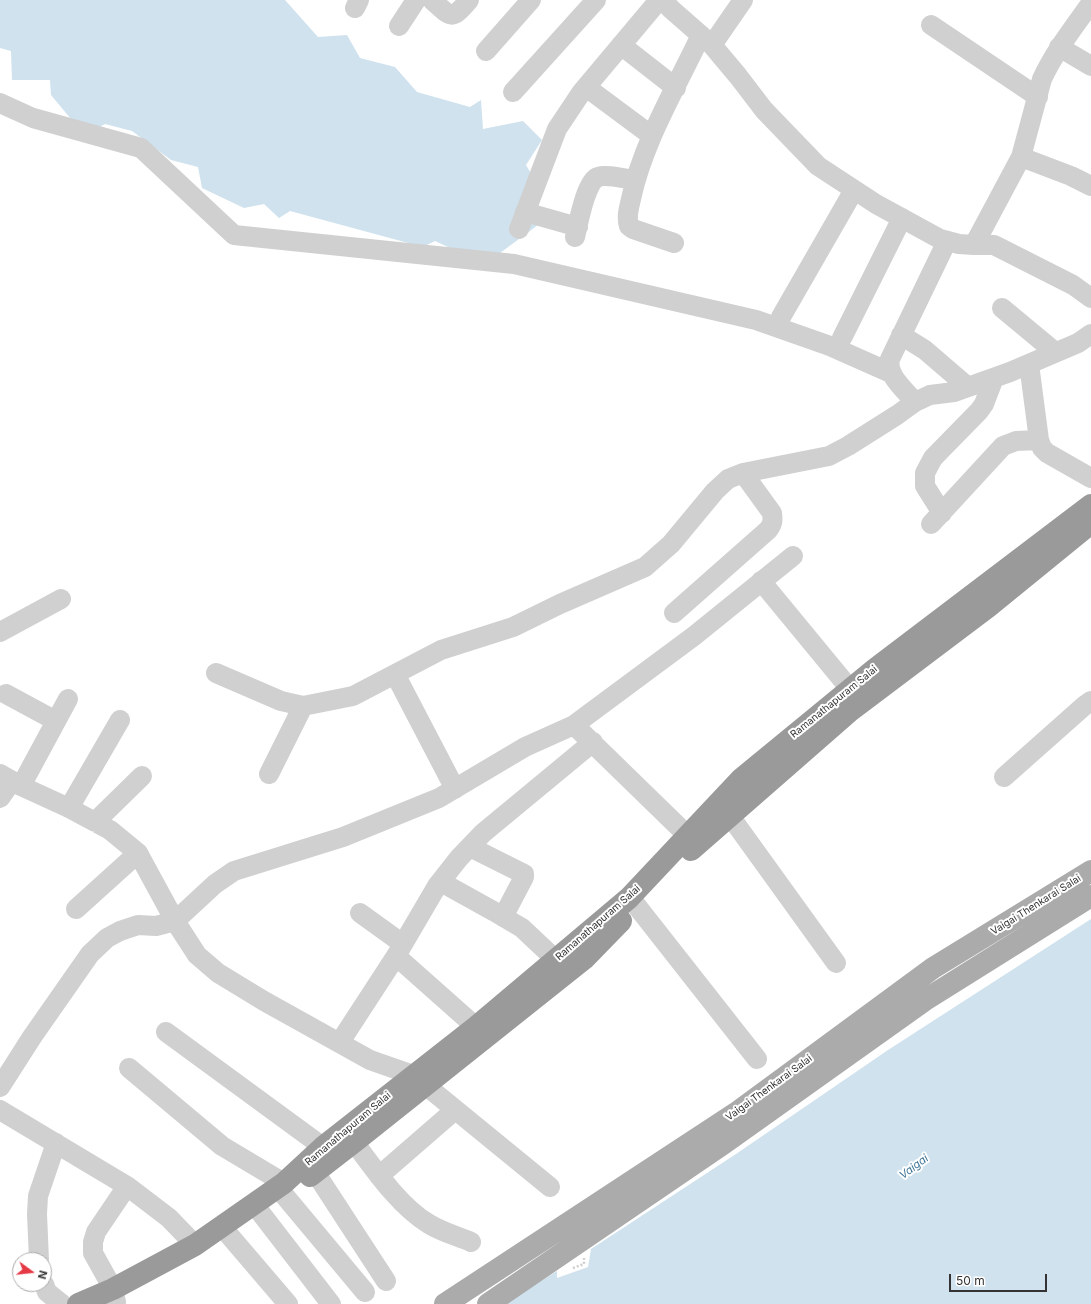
<!DOCTYPE html>
<html>
<head>
<meta charset="utf-8">
<style>
	body { margin:0 }
	#map { position:relative; width:1091px; height:1304px; overflow:hidden; background:#fff; font-family:Inter,sans-serif }
	canvas { display:block }
	.north { position:absolute; left:12px; top:1252px; width:40px; height:40px; box-sizing:border-box; background:#fff; border:1px solid #adadad; border-radius:50%; rotate:105deg; font-size:11px; font-weight:700; line-height:16px; text-align:center; color:#333 }
	.north::after { content:''; display:block; margin:auto; width:14px; height:18px; background:#e63946; clip-path:polygon(50% 0,100% 100%,50% 72%,0 100%) }
	.scale { position:absolute; left:949px; top:1274px; width:98px; height:18px; box-sizing:border-box; border:2px solid #333; border-top:0; padding-left:5px; font-size:12px; line-height:14px; white-space:nowrap; color:#333; -webkit-text-stroke:3px #fff; paint-order:stroke }
</style>
</head>
<body>
<div id="map">
<canvas width="1091" height="1304"></canvas>
<div class="north">N</div>
<div class="scale">50 m</div>
</div>
<script>
const c = document.querySelector('canvas').getContext('2d');
c.lineJoin = 'round';
function paint(path, color) {
  c.fillStyle = color;
  c.fill(path, 'evenodd');
}
function stroke(path, color, width, dash) {
  c.strokeStyle = color;
  c.lineWidth = width;
  c.lineCap = dash ? 'butt' : 'round';
  c.setLineDash(dash || []);
  c.stroke(path);
}
function label(font, color, halo, rows, align = 'center') {
  c.font = font + ' Inter,sans-serif';
  c.lineWidth = 4;
  c.setLineDash([]);
  c.textBaseline = 'middle';
  c.strokeStyle = halo;
  c.fillStyle = color;
  for (const [text, x, y, turn = 0] of rows) {
    c.save();
    c.translate(x, y);
    c.rotate((+turn || 0) * Math.PI / 180);
    c.textAlign = isNaN(turn) ? turn : align;
    if (halo) c.strokeText(text, 0, 0);
    c.fillText(text, 0, 0);
    c.restore();
  }
}
paint(new Path2D(`
	M0,0H285L318,37L347,35L360,58L395,67L417,92L470,107L481,100L483,129L523,121L542,140L526,165L539,187L538,225L485,264L435,241L423,247L290,211L279,218L264,204L244,208L202,188L198,167L171,160L132,131L105,124L94,130L76,125L51,95L50,80H12L11,51L0,48Z
	M1091,919V1304H504L557,1271V1278L588,1267L591,1249L736,1154L888,1050Z`), '#cfe2ee');
stroke(new Path2D(`
	M573,1268L584,1264V1258`), '#cdcdcd', 2.5, [2, 2]);
stroke(new Path2D(`
	M432,0C452,18 451,21 469,0
	M663,0L671,9L712,45L738,76L764,110L818,166L876,204L940,239L959,244L974,245H994L1073,285L1091,298
	M355,8L359,0
	M931,25L1038,97
	M399,26L416,0
	M621,45L676,88
	M712,45L743,0
	M1059,47L1091,66
	M486,51L531,0
	M586,87L652,136
	M513,92L596,0
	M0,103L33,118L141,148L234,235L514,264L756,320L830,346L891,373
	M1021,157L1071,176L1091,186
	M525,212L578,227
	M519,229L557,129L581,93L659,0
	M575,237C578,225 586,180 598,177C607,174 625,179 635,180
	M674,243L633,229L629,226C626,217 629,208 631,199C643,142 676,88 701,35
	M974,245L1021,157L1042,79C1055,51 1074,27 1091,3
	M1002,308L1055,352
	M781,317L854,190
	M901,335L925,350L968,387
	M842,338L902,218
	M1029,364L1039,440L1042,448L1047,453L1091,478
	M915,402C905,390 886,375 890,359L947,241
	M942,513L925,486V473L933,458L979,411L984,404L994,378
	M931,524L1003,446L1016,441L1039,440
	M761,581L850,689
	M674,613L768,530C773,524 773,520 772,513L743,473
	M0,632L61,599
	M216,673L281,701L303,706L353,696L441,650L513,627L560,604L645,567L671,544L715,491L728,479L743,473L829,456L848,446L897,415L915,402L930,395L954,392L1010,372L1078,343L1091,334
	M395,674L455,789
	M6,694L56,721
	M574,725L694,636L793,556
	M0,774L21,786L69,808L110,830L138,853L175,921L197,955L218,973L264,1001L370,1060L413,1075L550,1187
	M269,774L303,706
	M1004,777L1084,706L1091,701
	M21,786L68,699
	M0,798L12,781
	M69,808L120,720
	M730,816L836,963
	M95,822L142,776
	M470,847L524,874V877L503,917
	M441,882L495,912L522,928L556,960
	M636,905L757,1059
	M76,909L138,853
	M360,913L403,944
	M396,956L476,1027
	M166,1032L323,1147
	M340,1042L396,956L437,886L459,858L483,833L593,742
	M129,1068L222,1146L284,1183
	M0,1087L32,1037L90,954L107,938L120,931L138,925L156,926L175,921L215,884L234,871L343,837L439,798L525,747L574,725L687,835
	M0,1110L127,1186L169,1218L195,1245
	M354,1142C374,1169 400,1207 429,1224C442,1232 457,1236 471,1242
	M315,1172L386,1281
	M379,1176L455,1110
	M284,1195L365,1292
	M260,1212L331,1304
	M229,1235L288,1304
	M39,1260L37,1214L38,1196L56,1143
	M44,1284L47,1292L62,1304
	M116,1302L113,1289L93,1253V1242L96,1232L127,1186`), '#d0d0d0', 20);
stroke(new Path2D(`
	M445,1304L736,1113L933,968L1091,871
	M488,1304L723,1144L925,1000L1091,896`), '#ababab', 22);
stroke(new Path2D(`
	M691,850L850,711L988,607L1091,523
	M310,1176L354,1142L584,959L621,921
	M78,1304L113,1289L195,1245L284,1183L323,1147L476,1027L629,898L741,779L875,669L1091,505`), '#9a9a9a', 22);
label('10px', '#333', '#fff', [
	["Ramanathapuram Salai",834,702,-39],
	["Vaigai Thenkarai Salai",1036,905,-32],
	["Ramanathapuram Salai",598,923,-41],
	["Vaigai Thenkarai Salai",769,1088,-36],
	["Ramanathapuram Salai",348,1129,-40]
]);
label('italic 11px', '#3f7597', '#fff', [
	["Vaigai",914,1167,-37]
]);
</script>
</body>
</html>
